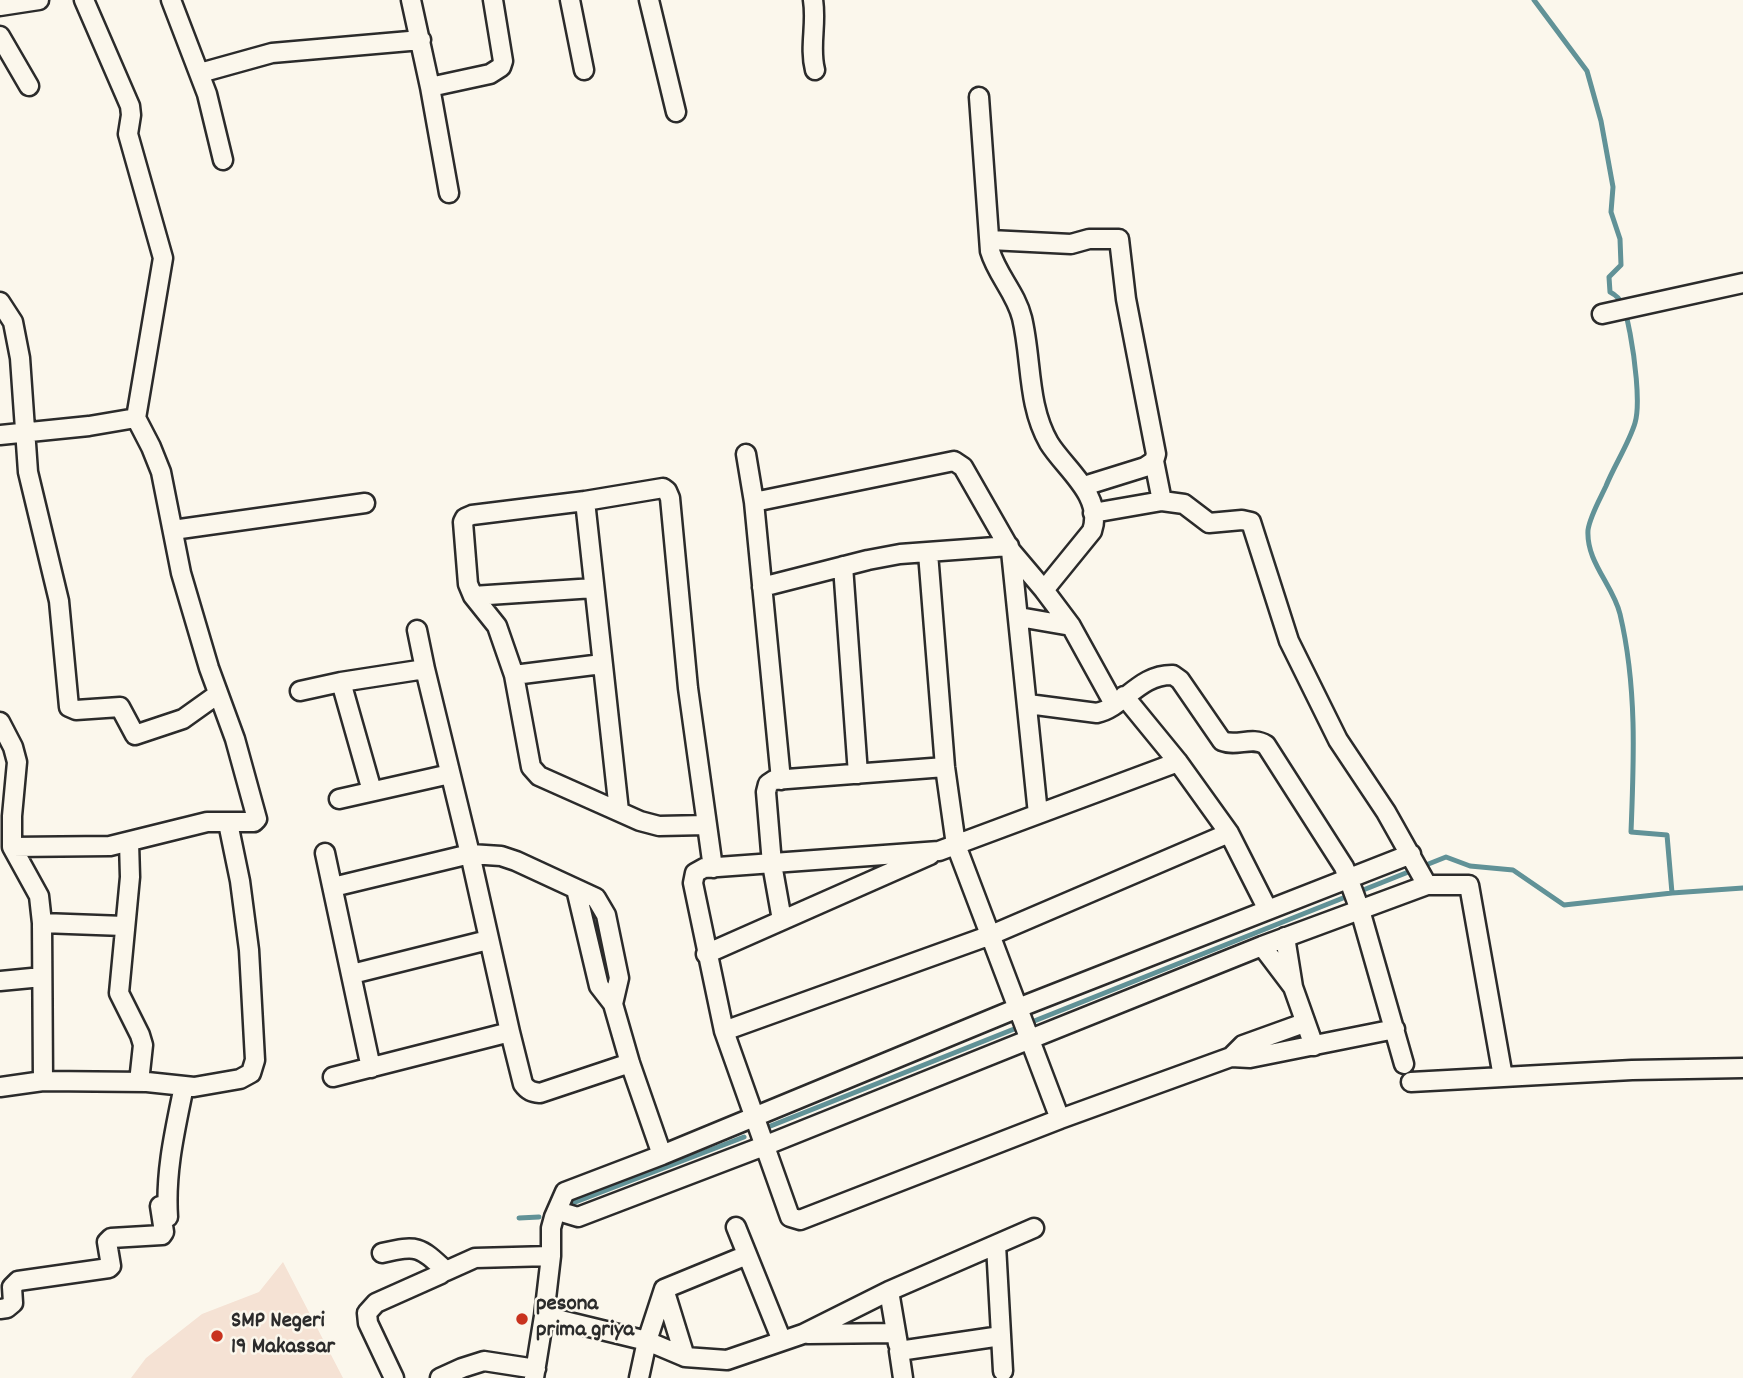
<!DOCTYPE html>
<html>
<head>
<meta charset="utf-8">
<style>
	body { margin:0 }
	canvas { display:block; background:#fbf7ec }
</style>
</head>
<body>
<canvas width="1743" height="1378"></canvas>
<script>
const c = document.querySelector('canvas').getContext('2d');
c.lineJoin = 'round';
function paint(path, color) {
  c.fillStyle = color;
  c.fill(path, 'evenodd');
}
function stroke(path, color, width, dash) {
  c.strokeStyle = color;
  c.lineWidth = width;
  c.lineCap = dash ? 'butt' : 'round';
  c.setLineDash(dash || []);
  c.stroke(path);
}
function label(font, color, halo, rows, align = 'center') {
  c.font = font + ' Dekko,sans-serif';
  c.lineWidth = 5;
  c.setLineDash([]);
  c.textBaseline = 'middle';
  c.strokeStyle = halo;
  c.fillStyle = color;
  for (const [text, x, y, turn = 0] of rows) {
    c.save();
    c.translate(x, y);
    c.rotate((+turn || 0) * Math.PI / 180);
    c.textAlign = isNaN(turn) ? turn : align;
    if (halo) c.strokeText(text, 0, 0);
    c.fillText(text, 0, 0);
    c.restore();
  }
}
paint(new Path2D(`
	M283,1262L343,1378H131L146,1358L202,1314L259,1292Z`), '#f5e2d4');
stroke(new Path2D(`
	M1534,0L1587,71L1601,121L1613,187L1611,212L1620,239L1621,265L1609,277L1610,292C1626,300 1626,316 1630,333C1634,354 1641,403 1635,423C1629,443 1614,466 1606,486C1600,499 1590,516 1588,530C1586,562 1613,585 1620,614C1637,686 1634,759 1631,832L1667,835L1672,893
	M763,1129L1446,857L1470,866L1513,870L1564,905L1672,893L1743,888
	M565,1206L744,1137
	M519,1218L539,1217`), '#619297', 5);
const minor = new Path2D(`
	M171,0L207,94L223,160
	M411,0L430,87L449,193
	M570,0L584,70
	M649,0L676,112
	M813,0C817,24 809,47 815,70
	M0,6L39,0
	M0,36L29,86
	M200,73L272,53L421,40
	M430,87L490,74L501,67L503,61L493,0
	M979,97L990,251C997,275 1016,293 1022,318C1032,360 1027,405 1049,443C1065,469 1104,496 1092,531L1044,590
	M990,240L1071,244L1089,239H1119L1126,299L1156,454L1154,461L1145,467L1084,486
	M0,302L13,322L20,358L28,472L59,601L69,707L76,710L120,707L135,735L183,719L218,694
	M1602,314L1743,283
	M0,435L89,426L136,418
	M746,454L754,502L781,780
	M1154,461L1162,501
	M585,501L472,515L465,518L463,522L468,584L473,596L497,626L514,675L531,767L539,776L640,821L659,826L706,825
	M754,502L954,461L963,467L1011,551L1038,814
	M1093,513L1162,501L1184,504L1209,523L1242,520L1251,522L1289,641L1338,740L1386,812L1427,885H1469L1503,1077
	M173,530L365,503
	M1011,551L1044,590L1071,626L1114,704
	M928,553L945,767L956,845L1060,1119
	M843,566L858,774
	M762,587L868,560L900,554L1009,546
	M473,596L594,588
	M1019,617L1071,626
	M417,630L425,669
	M514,675L602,664
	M341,682L372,791
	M300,691L341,682L425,669L470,854L501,856L516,861L596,898L606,915L619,978L613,1004
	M1124,696L1178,762L1229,833L1268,910
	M1028,704L1097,713C1124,707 1139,674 1173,675L1180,680L1222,741C1237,747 1252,736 1266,745L1344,867L1360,910L1404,1064
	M0,722L13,747L17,762L12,816V847L39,896L42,923L43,1081L147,1082L194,1087L240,1079L251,1073L255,1060L249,950L240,881L228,823
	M1178,762L939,851L704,868L695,873L693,883L724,1031L790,1217L800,1220L1060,1119L1231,1057L1250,1058L1395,1029
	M339,799L450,774
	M619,811L585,501L663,488L667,491L670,498L688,688L713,868
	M129,842L130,877L119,993L140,1035L143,1045L139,1082
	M12,847L110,846L207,822H254L257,819L235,739L209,668L181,573L161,472L151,447L136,418L163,258L128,134L131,115L130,106L84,0
	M325,853L371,1068
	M333,887L470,854L510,1032L333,1077
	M576,889L599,986L613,1004L630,1063L662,1155
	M782,920L772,864L766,792L768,784L774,780L945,767
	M42,923L124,926
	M1285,937L1293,987L1314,1046
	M1262,946L1293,987
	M706,954L930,855
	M352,974L488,940
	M0,981L42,977
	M724,1031L991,935L1229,833
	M510,1032L523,1084C528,1091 532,1092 540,1093L630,1063
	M1231,1057L1243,1045L1304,1023
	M1411,1082L1632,1070L1743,1068
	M0,1087L43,1081
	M558,1211L578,1217L764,1146L1262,946L1427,885
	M168,1217C165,1172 175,1130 184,1086
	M736,1227L782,1341
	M996,1245L1003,1371
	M382,1253C418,1245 419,1246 446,1271L475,1258L551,1256
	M889,1291L898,1344
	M0,1309L7,1308L13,1303L12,1287L18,1281L109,1268L111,1266L107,1242L111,1238L162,1235L164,1232L160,1206
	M544,1316L647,1341L685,1357L727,1360L803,1334L889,1291L1034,1228
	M808,1334L896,1333
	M685,1357L664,1289L747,1255
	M394,1378L368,1323L367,1313L376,1303L441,1274
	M440,1378L462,1368L484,1361L536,1369
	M534,1378L544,1316L551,1256V1228L554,1217L565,1192L662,1155L1018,1008L1411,854
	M639,1378L647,1341L664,1289
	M903,1378L899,1351L1001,1336`);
stroke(minor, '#2b2b2b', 23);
stroke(minor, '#fbf7ec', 18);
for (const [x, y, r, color] of [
	[522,1319,7,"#c8321e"],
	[217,1336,7,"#c8321e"]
]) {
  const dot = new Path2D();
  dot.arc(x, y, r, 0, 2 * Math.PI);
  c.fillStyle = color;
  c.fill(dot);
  stroke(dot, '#fbf7ec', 2.5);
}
label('bold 23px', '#2b2b2b', '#fbf7ec', [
	["pesona",536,1306],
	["prima griya",536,1332],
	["SMP Negeri",231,1323],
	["19 Makassar",231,1349]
], 'left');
</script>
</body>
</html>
